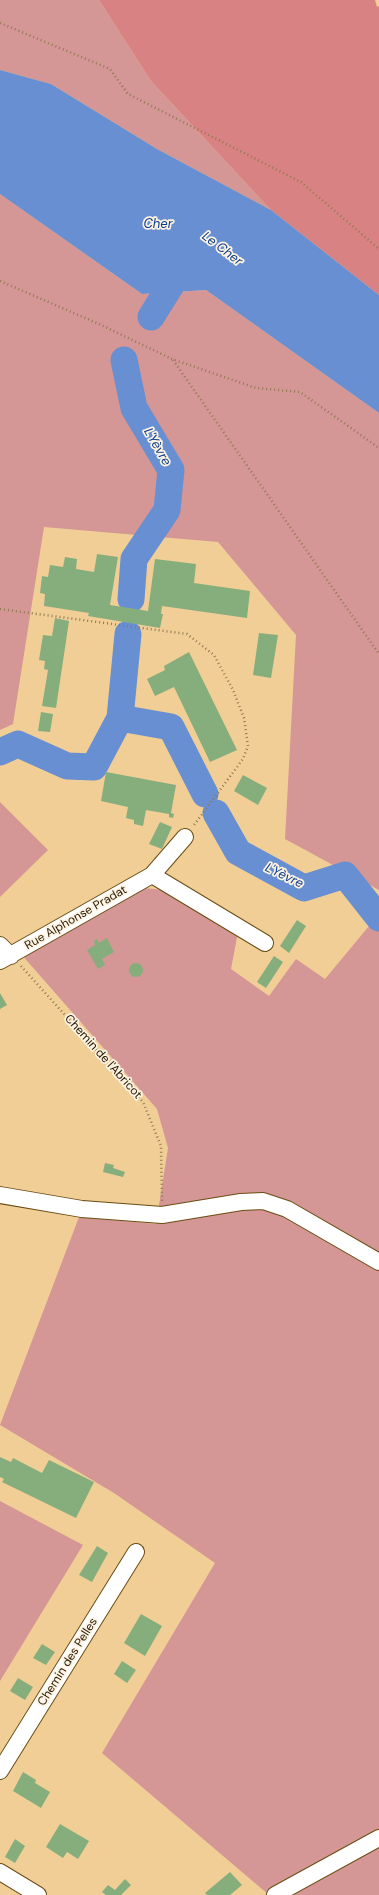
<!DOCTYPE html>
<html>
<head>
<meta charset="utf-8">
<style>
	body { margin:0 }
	canvas { display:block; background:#f0ce96 }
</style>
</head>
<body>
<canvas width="379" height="1895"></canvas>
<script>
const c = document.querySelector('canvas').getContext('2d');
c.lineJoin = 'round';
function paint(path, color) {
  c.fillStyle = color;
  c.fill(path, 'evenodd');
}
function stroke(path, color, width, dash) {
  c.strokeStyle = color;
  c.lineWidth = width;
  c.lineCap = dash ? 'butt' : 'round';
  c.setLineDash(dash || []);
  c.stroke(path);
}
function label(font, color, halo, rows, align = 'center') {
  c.font = font + ' "DM Sans",sans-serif';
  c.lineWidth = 3.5;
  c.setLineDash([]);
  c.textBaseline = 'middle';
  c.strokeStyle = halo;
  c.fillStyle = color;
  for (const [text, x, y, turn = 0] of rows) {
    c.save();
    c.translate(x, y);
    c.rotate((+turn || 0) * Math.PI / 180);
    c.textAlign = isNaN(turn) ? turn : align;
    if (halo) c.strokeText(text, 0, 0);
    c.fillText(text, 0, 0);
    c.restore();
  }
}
paint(new Path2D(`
	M0,0H99L151,81L271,210L157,149L51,84L0,70Z
	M0,194L142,294L206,290L379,413V890L285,839L296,635L218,542L44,527L13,724L0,730Z
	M0,802L48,850L0,897Z
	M143,888L176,891L238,932L231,969L269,996L296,959L325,979L379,914V1895H269L102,1753L215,1563L114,1493L0,1425L79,1217L156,1224L168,1148L157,1109L21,954Z
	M0,1501L83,1545L0,1681Z`), '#d59696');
paint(new Path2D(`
	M99,0H375L377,7L379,6V295L271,210L151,81Z`), '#d98283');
paint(new Path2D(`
	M0,70L51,84L157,149L271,210L379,295V413L206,290L142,294L0,194Z`), '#688fd1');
stroke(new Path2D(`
	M151,317L186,261
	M124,360L134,408L171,470L167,510L134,559L131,599
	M120,718L171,727L205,794
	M0,752L18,744L67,766L94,767L120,718L128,634
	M216,813L238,852L304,888L345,875L379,918`), '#688fd1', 27);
paint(new Path2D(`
	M97,554L118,557L110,605L148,611L155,559L196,564L194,583L250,591L247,618L162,606L161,614H163L160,628L88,616L89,613L44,606L45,594L40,593L42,576L48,577L50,565L63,567L65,557L77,559L76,569L94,572Z
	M55,618L69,621L56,708L42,706L48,670L44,669L45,661L39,660L43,635L52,636Z
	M259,633L278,635L271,678L253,675Z
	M189,652L237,750L210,762L174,687L155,696L147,679L165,670L164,666Z
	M41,712L53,714L50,732L38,731Z
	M106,772L176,785L171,813L174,814L173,818L169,817V814L146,810L143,826L134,824V820L126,818L128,807L101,801Z
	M243,775L267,788L258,805L234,791Z
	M160,822L172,827L162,849L149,844Z
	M297,920L306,926L289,953L280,946Z
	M107,938L114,952L102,959L105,965L98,969L87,950L95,945L94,941L97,939L99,943Z
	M274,956L283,962L266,988L257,982Z
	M129 970a7 7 0 1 1 14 0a7 7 0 1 1-14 0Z
	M0,993L7,1005L0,1009Z
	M105,1163L114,1165L113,1168L125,1172L123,1177L103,1172Z
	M0,1457L11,1462L13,1458L42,1473L49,1460L94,1482L76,1518L2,1482L4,1479L0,1477Z
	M97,1546L108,1553L92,1582L79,1575Z
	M141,1614L162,1626L145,1656L124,1643Z
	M42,1644L55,1652L46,1665L33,1658Z
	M122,1661L136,1670L127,1683L114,1674Z
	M18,1678L33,1687L25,1700L10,1691Z
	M23,1772L36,1780L35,1783L50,1792L41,1808L13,1791Z
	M60,1824L89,1841L78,1859L67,1852L63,1858L46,1847Z
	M15,1839L25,1846L15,1863L5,1857Z
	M230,1872L242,1885L230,1895H207L205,1893Z
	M125,1879L131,1885L121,1895H106L102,1892L108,1885L115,1890Z`), '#86ae7d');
const minor = new Path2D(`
	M152,875L265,943
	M0,945L11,956
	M0,961L152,875L185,837
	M0,1195L82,1209L162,1215L241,1202L263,1201L287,1209L379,1262
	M0,1771L136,1552
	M0,1872L38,1895
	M275,1895L379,1838`);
stroke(minor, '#6a4d13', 18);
stroke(new Path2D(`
	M0,23L110,69L128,94L301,182L379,249
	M0,281L99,324L172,359L256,388L300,392L379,448
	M173,360L379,654
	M0,609L187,634L214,655L233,690L244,718L248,746L243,759L194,825
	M21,966L143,1102L161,1146L162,1201`), '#917951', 2.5, [1, 3]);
stroke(minor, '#fff', 16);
label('12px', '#271a04', '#fdf3e2', [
	["Rue Alphonse Pradat",76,918,-30],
	["Chemin de l'Abricot",103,1057,48],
	["Chemin des Pelles",68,1662,-58]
]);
label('italic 13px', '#0d3d8a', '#fdf3e2', [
	["Cher",158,225],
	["Le Cher",222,249,37],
	["L'Yèvre",157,447,60],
	["L'Yèvre",284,876,26]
]);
</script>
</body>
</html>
